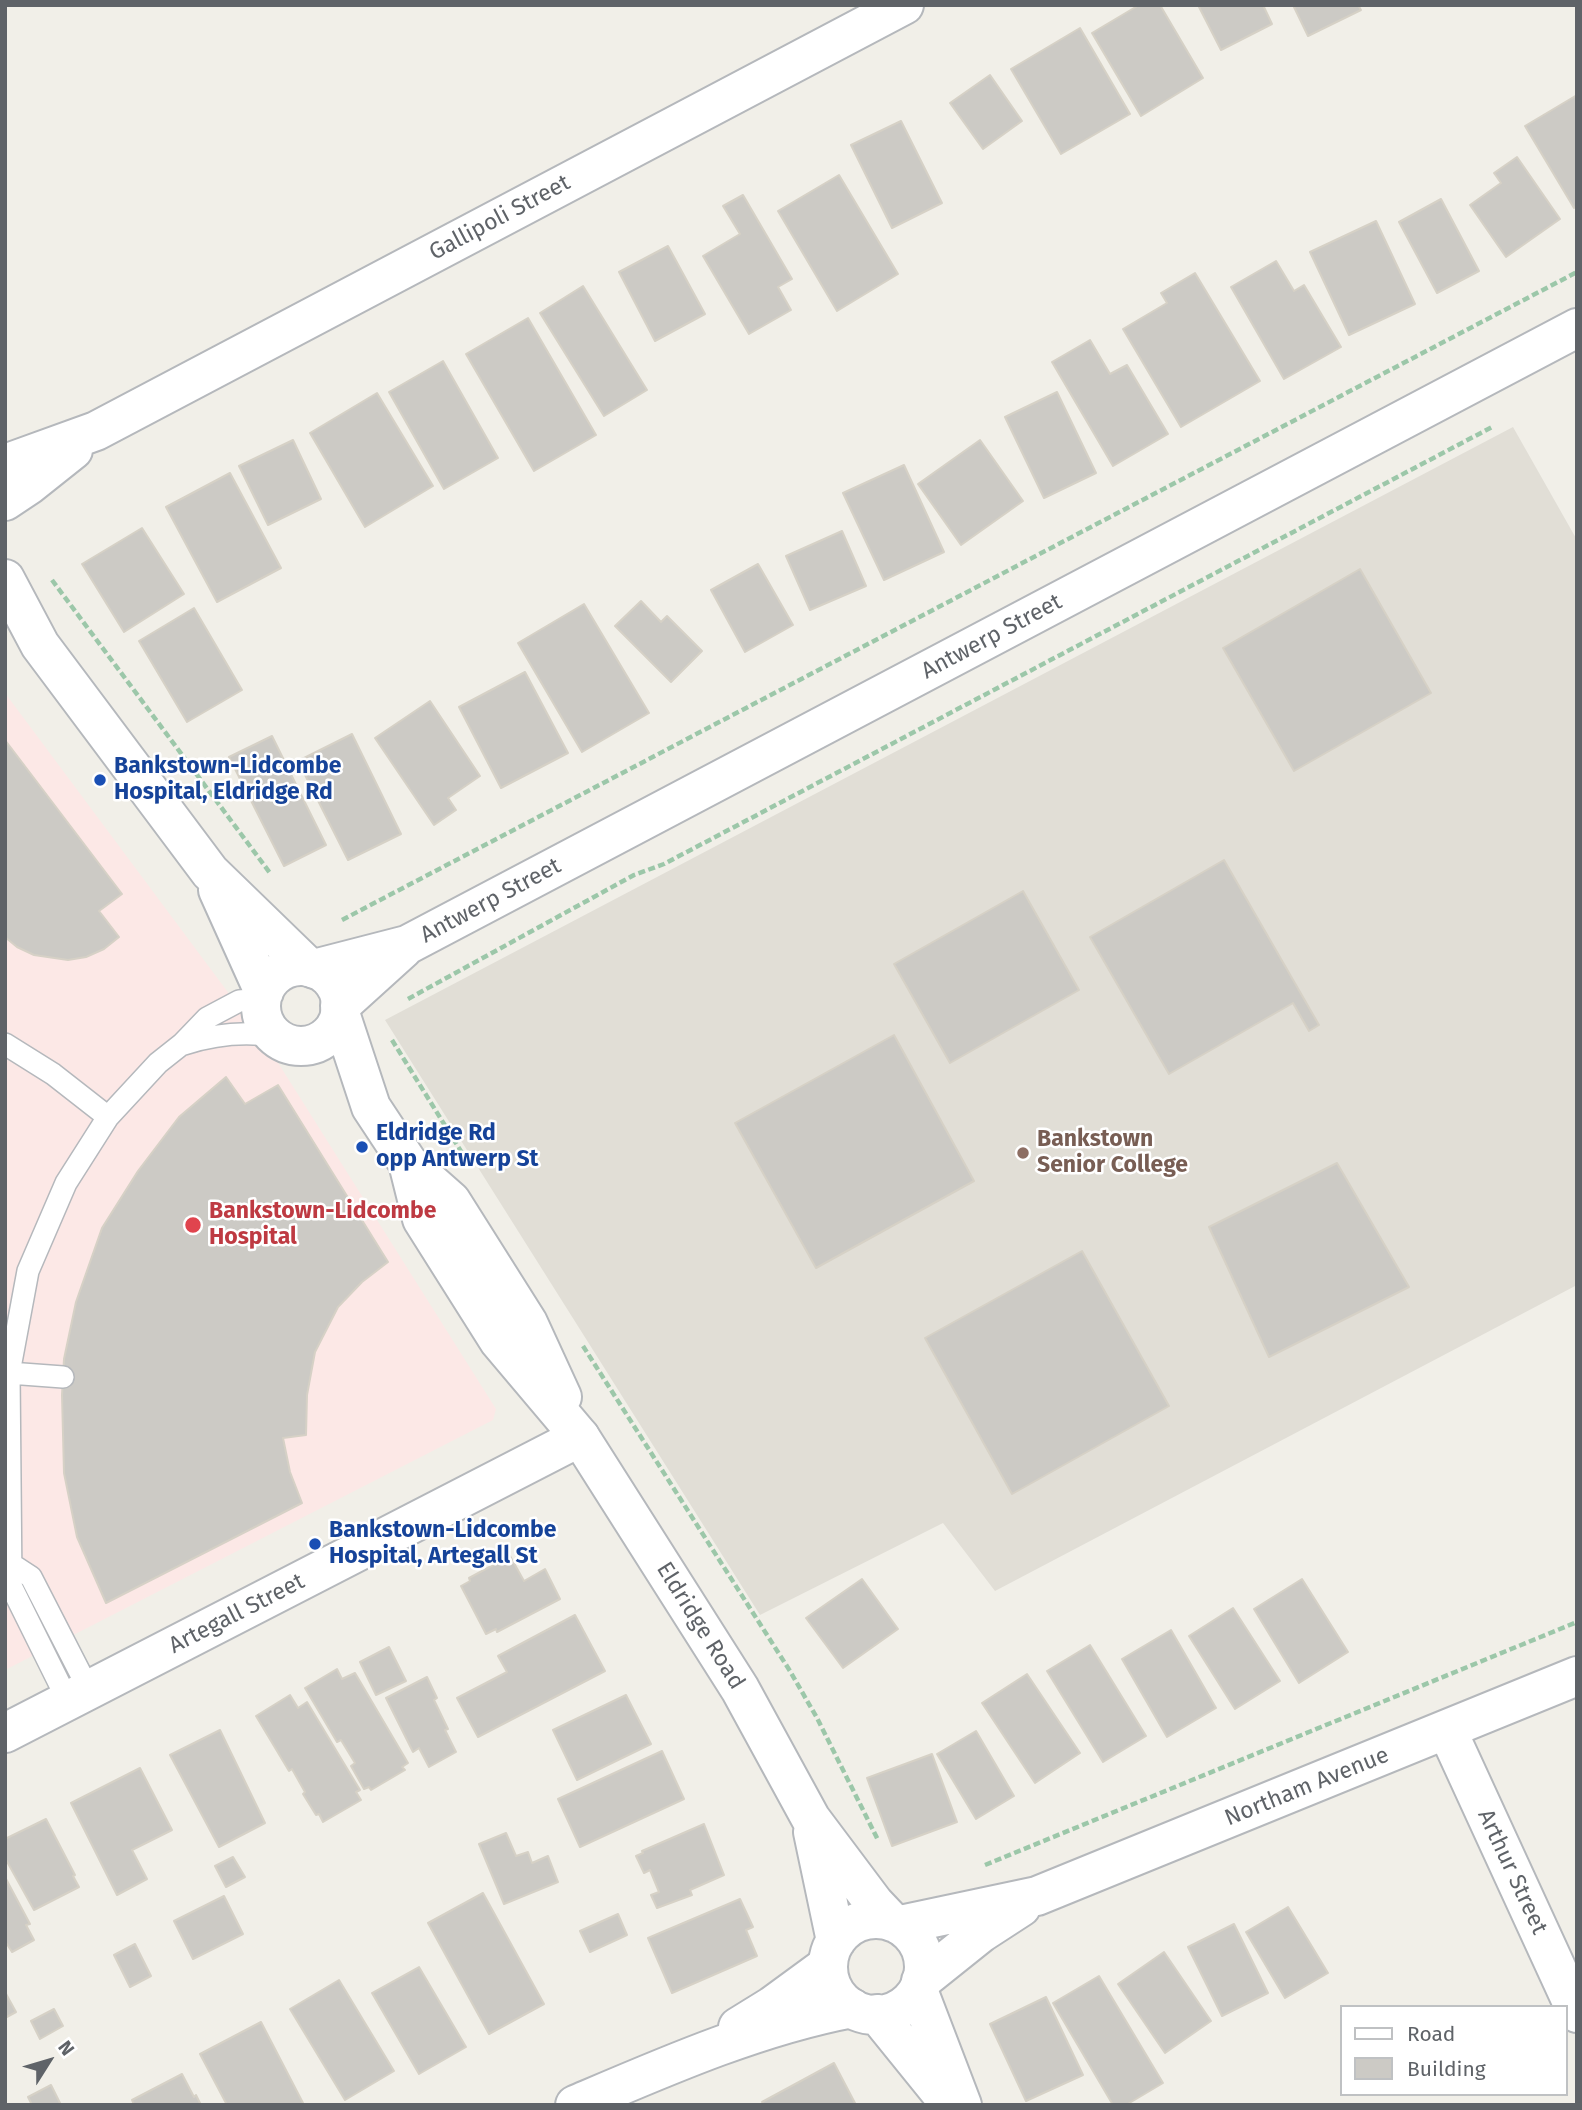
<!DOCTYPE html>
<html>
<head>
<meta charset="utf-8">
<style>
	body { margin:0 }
	#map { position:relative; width:1582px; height:2110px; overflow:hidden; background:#f1efe8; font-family:"Fira Sans",sans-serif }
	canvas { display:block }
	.frame { position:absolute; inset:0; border:7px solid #5f6368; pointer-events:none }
	.legend { position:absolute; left:1340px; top:2005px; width:228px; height:91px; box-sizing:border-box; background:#fff; border:2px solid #bfc1c3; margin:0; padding:9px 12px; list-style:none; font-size:21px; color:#5f6368 }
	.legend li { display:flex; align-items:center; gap:14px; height:35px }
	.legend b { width:35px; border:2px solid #bfc1c3 }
	.north { position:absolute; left:14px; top:2026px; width:70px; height:70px; -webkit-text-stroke:5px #fff; paint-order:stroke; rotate:53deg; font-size:19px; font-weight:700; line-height:28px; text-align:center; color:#5f6368 }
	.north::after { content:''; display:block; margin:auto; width:24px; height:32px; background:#5f6368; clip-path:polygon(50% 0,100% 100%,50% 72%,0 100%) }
</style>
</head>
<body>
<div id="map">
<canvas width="1582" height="2110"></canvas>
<div class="frame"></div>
<ul class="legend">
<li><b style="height:9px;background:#fff"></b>Road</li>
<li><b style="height:19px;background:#cccac5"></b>Building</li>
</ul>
<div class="north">N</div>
</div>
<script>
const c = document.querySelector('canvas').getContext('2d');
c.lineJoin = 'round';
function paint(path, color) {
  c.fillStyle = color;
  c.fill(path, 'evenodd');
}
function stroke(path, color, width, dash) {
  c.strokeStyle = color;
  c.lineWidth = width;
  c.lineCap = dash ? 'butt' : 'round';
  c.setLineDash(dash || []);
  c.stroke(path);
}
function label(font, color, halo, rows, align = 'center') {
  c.font = font + ' "Fira Sans",sans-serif';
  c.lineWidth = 5;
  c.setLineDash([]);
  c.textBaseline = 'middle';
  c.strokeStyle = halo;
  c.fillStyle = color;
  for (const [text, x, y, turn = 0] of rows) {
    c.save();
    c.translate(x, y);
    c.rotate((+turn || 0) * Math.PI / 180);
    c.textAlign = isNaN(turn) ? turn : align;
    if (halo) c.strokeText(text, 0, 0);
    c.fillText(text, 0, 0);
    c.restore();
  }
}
paint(new Path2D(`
	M1513,427L1577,540V1285L995,1591L943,1523L760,1615L385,1020Z`), '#e1ded6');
paint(new Path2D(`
	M5,693L265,1042L496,1409L493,1420L5,1670Z`), '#fce8e6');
const building = new Path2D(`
	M1139,5H1160L1203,78L1141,116L1092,33Z
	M1198,5H1263L1272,24L1221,50Z
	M1293,5H1358L1361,10L1308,36Z
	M1080,28L1130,114L1061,154L1011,69Z
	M990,75L1022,121L983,149L950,103Z
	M1577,95V206L1574,208L1525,126Z
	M901,121L942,203L892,228L851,145Z
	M1517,157L1560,219L1506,257L1470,205L1501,183L1494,173Z
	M839,175L898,274L837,311L778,211Z
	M743,195L792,279L778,287L791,310L749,334L703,256L740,234L723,206Z
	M1441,199L1479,271L1437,293L1399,222Z
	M1376,221L1415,304L1349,335L1310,252Z
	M668,246L705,314L655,341L619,272Z
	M1276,261L1294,291L1304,285L1341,347L1284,379L1231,287Z
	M1195,273L1260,381L1181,427L1123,329L1167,303L1161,293Z
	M583,286L647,390L604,416L540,313Z
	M528,318L596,435L534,471L466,354Z
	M1090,340L1110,374L1127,365L1168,434L1113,466L1052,362Z
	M443,361L498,458L444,489L389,392Z
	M1057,392L1096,473L1044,498L1005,417Z
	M377,393L433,486L365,527L310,433Z
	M293,440L321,499L268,525L239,466Z
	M980,440L1023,501L961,545L918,484Z
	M904,465L944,552L884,580L843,493Z
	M230,473L281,568L217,602L166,507Z
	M142,528L184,594L124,632L82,564Z
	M842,531L866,586L810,610L786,556Z
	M758,564L793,625L745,652L711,590Z
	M1360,569L1431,693L1294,771L1223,648Z
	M641,601L661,622L667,616L702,651L671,682L615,626Z
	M584,604L649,713L582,752L518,643Z
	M194,608L242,690L187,722L139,641Z
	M525,672L568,753L501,788L459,707Z
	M430,701L480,776L448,798L456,810L434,825L375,738Z
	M352,734L401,834L348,860L298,761Z
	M272,736L326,845L284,866L229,757Z
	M5,740L122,894L99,911L119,937L104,949L86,957L68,960L34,955L17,947L5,937Z
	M1224,860L1319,1025L1309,1031L1293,1003L1169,1074L1090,937Z
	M1023,891L1079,990L950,1063L894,964Z
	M894,1035L974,1181L816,1268L735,1123Z
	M226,1077L245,1104L278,1085L388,1262L362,1282L338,1307L315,1352L307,1395L306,1435L283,1438L290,1472L302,1503L106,1603L77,1537L64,1473L62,1395L64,1359L76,1302L102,1228L138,1171L179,1117Z
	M1337,1163L1409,1287L1269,1357L1209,1227Z
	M1082,1251L1169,1406L1012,1494L925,1338Z
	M510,1556L524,1581L545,1569L560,1599L497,1632L496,1629L486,1634L461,1586L470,1581L469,1578Z
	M862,1579L898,1629L843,1668L806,1618Z
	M1302,1579L1348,1652L1299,1683L1254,1609Z
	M1233,1608L1280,1681L1235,1709L1189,1636Z
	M575,1615L605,1671L478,1737L457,1698L507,1672L498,1656Z
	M1171,1630L1216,1708L1167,1737L1122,1659Z
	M1090,1645L1146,1736L1103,1762L1047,1671Z
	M389,1647L406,1681L376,1695L360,1662Z
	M337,1669L342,1679L355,1673L408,1763L402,1767L405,1770L371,1790L369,1787L364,1789L351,1766L355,1763L341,1740L337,1742L305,1688Z
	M1027,1674L1080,1753L1035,1783L982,1703Z
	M427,1677L437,1698L434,1700L448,1729L445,1730L456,1752L429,1767L419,1748L413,1752L386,1698Z
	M290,1695L298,1708L307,1702L360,1790L356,1792L361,1800L323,1822L319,1814L316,1815L303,1794L305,1792L292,1769L289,1771L256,1716Z
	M626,1695L651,1744L577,1780L553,1730Z
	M220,1730L265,1823L219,1847L170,1755Z
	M976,1731L1014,1796L976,1819L937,1754Z
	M662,1751L684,1799L580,1847L558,1799Z
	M932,1754L957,1822L892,1846L867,1778Z
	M140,1768L172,1830L132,1850L147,1879L117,1895L71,1803Z
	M46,1819L75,1875L73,1876L79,1887L34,1910L5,1858V1839Z
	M704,1824L724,1875L690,1890L692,1895L657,1908L651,1895L659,1892L650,1870L644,1873L636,1856L643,1853L642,1851Z
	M506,1833L516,1856L528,1852L532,1863L548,1856L558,1882L504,1904L479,1844Z
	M233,1857L245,1877L226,1887L215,1866Z
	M5,1877L30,1924L26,1925L34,1940L12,1952L5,1941Z
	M483,1893L544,2004L489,2034L428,1923Z
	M224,1896L243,1934L193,1959L174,1921Z
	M740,1899L753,1927L746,1930L757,1956L672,1993L648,1938Z
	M1288,1907L1328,1973L1285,1998L1246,1932Z
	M618,1914L627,1935L590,1952L580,1931Z
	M1234,1924L1268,1993L1222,2016L1188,1947Z
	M135,1944L151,1976L130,1987L114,1955Z
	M1164,1952L1211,2021L1165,2053L1118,1984Z
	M419,1967L466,2047L419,2074L372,1993Z
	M1099,1976L1163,2083L1126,2105H1113L1053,2003Z
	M339,1980L394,2071L345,2100L290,2009Z
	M5,1992L16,2012L5,2018Z
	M1046,1997L1083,2075L1026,2101L990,2024Z
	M54,2009L63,2026L40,2039L31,2021Z
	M261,2022L303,2103L301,2105H227L200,2054Z
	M834,2063L856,2105H764L762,2102Z
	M182,2074L194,2097L196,2095L201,2105H134L132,2100Z
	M51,2085L61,2105H32L28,2097Z`);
paint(building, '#cccac5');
stroke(building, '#d6d1c6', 2);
const service = new Path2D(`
	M5,1044L53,1074L108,1117
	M184,1044C215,1034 243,1031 275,1036
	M9,1373L63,1377
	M5,1560L31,1577L89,1690
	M68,1701L11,1586L9,1373L28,1271L66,1183L108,1117L158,1063L182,1044L207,1018L239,1001L262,999`);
const minor = new Path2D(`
	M5,464L96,431L904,5
	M5,501L29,485L73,450
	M314,969L407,945L1577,328
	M340,1006L403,949
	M1447,1730L1577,2013
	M5,1733L580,1437
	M900,1925L1037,1896L1577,1676
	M921,1981L981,1933L1021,1907
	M738,2027L772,2006L828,1965
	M575,2105C664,2067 757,2026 852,2008`);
const tertiary = new Path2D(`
	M5,579L40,645L210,872L308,967
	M218,890L264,992
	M261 1006a40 40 0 1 1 80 0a40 40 0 1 1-80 0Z
	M340,1013L371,1107L408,1163L451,1201L528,1323L562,1397
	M408,1163L422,1219L499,1341L580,1437L740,1689L811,1819L874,1903L892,1922
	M813,1832L836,1941
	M828 1967a48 48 0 1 1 96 0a48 48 0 1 1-96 0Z
	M918,1990L962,2105
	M877,2014L949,2103`);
stroke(service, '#b5b8bc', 24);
stroke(minor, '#b5b8bc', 42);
stroke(tertiary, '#b5b8bc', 42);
stroke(new Path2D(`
	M52,580L270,873
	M342,920L1577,272
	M408,999L634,875L664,864L1494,426
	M392,1040L467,1161
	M583,1346L790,1671L817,1718L878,1840
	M985,1865L1577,1622`), '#9cc7a9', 4.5, [7, 3.5]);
stroke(service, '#fff', 21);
stroke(minor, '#fff', 38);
stroke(tertiary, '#fff', 38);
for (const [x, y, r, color] of [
	[100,780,7,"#1a4fb4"],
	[362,1147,7,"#1a4fb4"],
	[1023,1153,7,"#8d6e63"],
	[193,1225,9,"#e0444e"],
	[315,1544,7,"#1a4fb4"]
]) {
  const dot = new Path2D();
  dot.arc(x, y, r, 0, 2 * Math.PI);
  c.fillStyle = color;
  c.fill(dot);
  stroke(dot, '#fff', 2.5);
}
label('23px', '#5f6368', '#fff', [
	["Gallipoli Street",500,218,-28],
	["Antwerp Street",992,637,-28],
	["Antwerp Street",491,901,-28],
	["Artegall Street",237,1614,-27],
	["Eldridge Road",700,1626,58],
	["Northam Avenue",1307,1787,-22],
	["Arthur Street",1512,1872,65]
]);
label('bold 23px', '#164399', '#fff', [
	["Bankstown-Lidcombe",114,767],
	["Hospital, Eldridge Rd",114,793],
	["Eldridge Rd",376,1134],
	["opp Antwerp St",376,1160],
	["Bankstown-Lidcombe",329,1531],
	["Hospital, Artegall St",329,1557]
], 'left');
label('bold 23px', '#785e54', '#fff', [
	["Bankstown",1037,1140],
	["Senior College",1037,1166]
], 'left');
label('bold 23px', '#be3a42', '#fff', [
	["Bankstown-Lidcombe",209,1212],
	["Hospital",209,1238]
], 'left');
</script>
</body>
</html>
